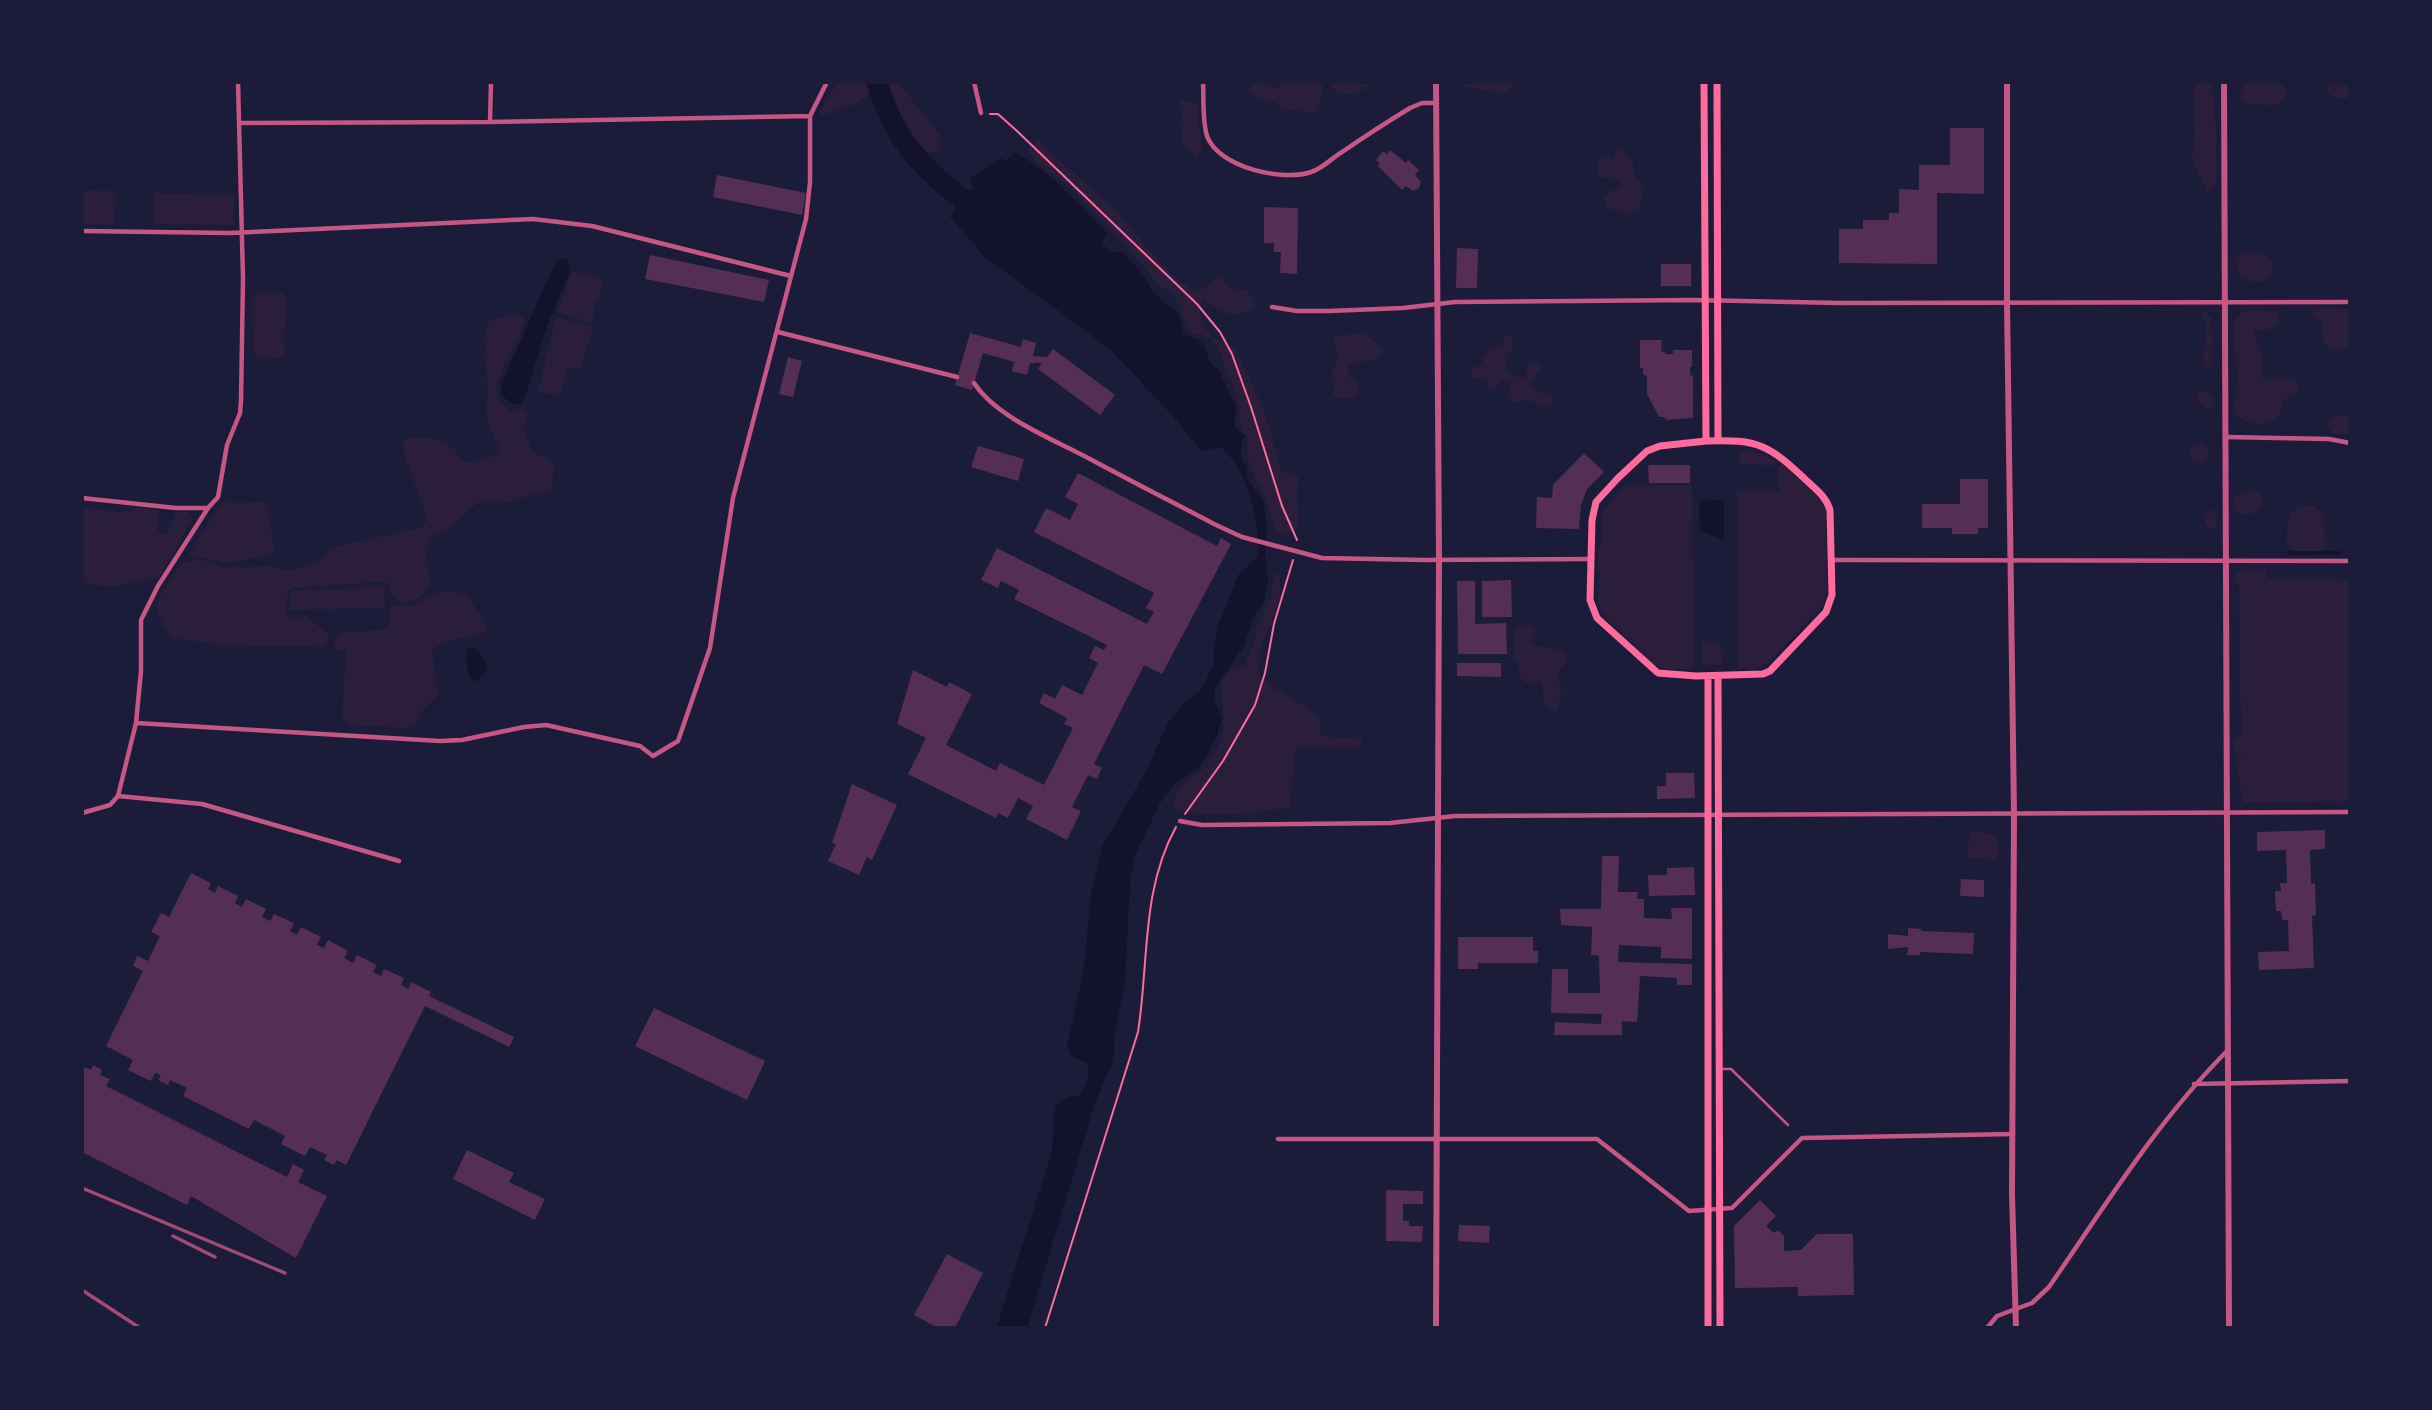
<!DOCTYPE html>
<html>
<head>
<meta charset="utf-8">
<style>
	body { margin:0 }
	#map { position:relative; width:2432px; height:1410px; overflow:hidden; background:#1b1b3a; font-family:Roboto,sans-serif }
	canvas { display:block }
	.frame { position:absolute; inset:0; border:84px solid #1b1b3a; pointer-events:none }
</style>
</head>
<body>
<div id="map">
<canvas width="2432" height="1410"></canvas>
<div class="frame"></div>
</div>
<script>
const c = document.querySelector('canvas').getContext('2d');
c.lineJoin = 'round';
function paint(path, color) {
  c.fillStyle = color;
  c.fill(path, 'evenodd');
}
function stroke(path, color, width, dash) {
  c.strokeStyle = color;
  c.lineWidth = width;
  c.lineCap = dash ? 'butt' : 'round';
  c.setLineDash(dash || []);
  c.stroke(path);
}
paint(new Path2D(`
	M838,82H898L941,137L939,152L927,153L900,121L883,85L853,105L821,116V110Z
	M1253,82H1269L1275,89L1283,82H1370V85C1356,96 1340,99 1329,83L1323,82L1322,96L1315,113L1283,109L1273,101L1260,99L1249,91Z
	M1463,82H1516V85L1503,94L1467,87Z
	M2194,82H2211L2215,108L2217,178L2214,186L2208,192L2192,161L2195,136Z
	M2246,82H2278L2286,88L2284,98L2275,106L2245,103L2239,96Z
	M2334,82L2350,86V99L2334,98L2328,92V85Z
	M1180,100L1197,104L1202,151L1197,157L1182,144Z
	M1039,139L1044,147C1071,171 1100,194 1125,221C1147,245 1167,278 1199,292L1219,275L1229,288L1247,290L1256,306C1233,322 1222,312 1202,299C1194,323 1213,343 1236,348L1265,414L1282,472L1299,477L1297,491L1299,526L1288,536L1276,531L1265,495L1257,483L1248,459L1247,438L1238,419L1241,408L1217,346L1208,337L1191,333L1174,294L1159,286L1130,250L1064,182L1037,164L1028,149Z
	M1620,148L1633,162V172L1644,186L1639,210C1625,214 1617,214 1605,205V197L1610,191L1622,188L1621,182L1597,176V163L1603,157L1615,159V150Z
	M82,190L115,191L114,225L82,224Z
	M155,193L234,196V225L154,224Z
	M2241,252L2264,253L2274,263C2269,284 2257,287 2239,276L2235,260Z
	M573,271L603,279L598,300H595L593,324L557,312Z
	M279,292L283,293L286,299L284,355L282,358L256,357L253,348L252,298L259,293Z
	M2311,309H2350V348L2334,349L2324,345L2322,322L2314,316V309Z
	M2245,311H2276L2279,315V324L2268,330L2253,331L2263,355L2262,378C2274,385 2293,371 2300,387L2297,393L2284,400C2283,407 2281,414 2275,419C2266,428 2237,424 2234,409C2233,401 2237,390 2237,382C2238,363 2231,341 2235,323C2237,316 2240,314 2245,311Z
	M2205,312L2211,317L2213,359L2211,368H2203L2206,324L2202,314Z
	M516,314L522,316L525,323C518,338 494,380 497,394C498,402 504,406 510,411L523,410L527,412L524,433L534,453L549,459L555,466L551,487L549,490L503,504L489,500L480,501L447,530L433,536L426,552L430,585C423,597 412,604 398,601L392,595L387,583L382,582L292,588L288,591L286,612L293,618L306,616L327,633L329,641L323,647L226,645L172,638L161,621L157,611V601L180,564L196,560L208,561L223,568L271,566L290,571L321,560L330,549L337,546L420,528L428,520L404,454V440C414,435 440,438 449,445C455,449 460,457 465,462L487,459L500,452L489,425L486,410L488,391L484,337L490,320Z
	M556,317L593,327L580,370L567,368L561,396L538,392Z
	M1364,333L1380,346L1383,352L1375,359L1349,365L1348,376L1358,382L1359,393L1350,399L1333,397L1332,369L1338,360L1333,336Z
	M1512,335L1514,346L1508,355L1505,366L1511,375L1524,379L1530,361H1538L1542,367L1530,383L1536,391L1554,397L1553,404L1549,408L1526,399L1513,403L1508,401L1511,383L1502,380L1497,387L1488,391L1489,381L1470,377L1472,368L1481,364L1490,348L1501,345L1506,336Z
	M2202,390C2209,393 2212,395 2214,403L2209,410L2198,403L2196,395Z
	M2350,415V435L2333,433L2327,427L2330,420L2338,416Z
	M2189 453a10 10 0 1 1 20 0a10 10 0 1 1-20 0Z
	M1742,450C1755,452 1765,453 1776,461L1775,466L1740,464V451Z
	M1782,464L1822,501L1826,510L1827,592L1823,605L1768,663L1755,669H1738L1737,491H1779V466Z
	M1624,485H1692L1693,565L1695,566L1693,572V669H1663L1653,664L1601,612L1598,600L1600,569H1598V548H1601V514Z
	M2246,491L2259,492L2262,500L2261,508L2255,513L2242,515L2235,510V496Z
	M267,502L275,554L228,563L188,555L221,503Z
	M2301,505L2314,506L2325,515C2326,526 2322,534 2326,544L2323,550C2309,552 2296,557 2287,545C2287,529 2285,514 2301,505Z
	M131,507L159,510L157,533L167,534L176,512H189L193,519L159,578L110,587L82,583V508L130,513Z
	M2210,509L2215,512L2217,528H2210L2205,524L2204,512Z
	M2243,569H2266L2267,579L2350,580V801L2243,803L2235,756H2249L2234,754V740L2241,736L2239,584L2231,583L2236,573Z
	M1274,573L1279,575C1286,604 1265,628 1259,655C1258,662 1260,670 1260,677C1279,692 1300,702 1319,716L1321,735L1337,738L1363,739L1360,748L1296,747L1290,807C1252,813 1215,818 1177,811L1172,803L1179,788L1208,765L1220,743L1224,727L1221,683L1229,671L1244,665L1254,644L1256,629L1271,597Z
	M384,587L385,608L290,610L291,591Z
	M444,591L467,594C473,607 484,615 487,630C475,643 449,631 432,652L438,691L437,696L420,713L421,718L416,725L408,728L348,725L342,718L346,651L333,649L338,633L389,629V606L412,605Z
	M1528,624L1532,625L1535,631L1530,641L1533,646L1550,647L1567,653V662L1557,673L1561,691L1558,710H1550C1540,699 1546,690 1539,681L1528,684L1521,679L1518,664L1513,656L1515,646V627Z
	M1701,638L1724,647L1723,665H1701Z
	M1969,831L1993,834L1997,841V860L1968,858Z`), '#2a1e3b');
paint(new Path2D(`
	M1015,152C1049,171 1081,205 1107,234L1102,243L1111,253L1122,251L1146,278L1151,290L1179,315L1184,335L1199,340L1205,347L1209,361L1219,371L1237,409L1234,420L1235,428L1245,435C1239,447 1239,458 1247,468V479L1263,500L1267,528L1265,559L1268,579L1264,601L1253,618L1244,646L1215,688V701L1222,719L1215,741L1200,766L1173,785L1160,803L1135,855L1130,880L1125,984L1114,1038V1053L1112,1066L1104,1080L1094,1106L1027,1328H996L1052,1152L1055,1106L1068,1097L1080,1095C1087,1084 1090,1076 1087,1063L1071,1056L1067,1045L1084,970L1091,894L1102,847L1145,773L1168,723L1186,701L1202,689L1214,663V645L1218,627L1238,575L1258,557C1261,525 1247,468 1221,447L1201,451L1173,416L1113,352L1086,331L986,258L950,217L955,208L950,199L961,187L967,191L973,188L970,179L1001,158L1006,161Z
	M560,259H568L570,271L547,326L525,397L521,403L514,405L501,395L502,383L554,265Z
	M1724,500V540L1700,531L1699,501Z
	M468,648H474L484,659L488,667L485,674L475,682C467,677 464,656 468,648Z`), '#12122b');
stroke(new Path2D(`
	M2289,553H2340`), '#12122b', 3.5);
stroke(new Path2D(`
	M877,82C896,146 927,173 978,211`), '#12122b', 21);
paint(new Path2D(`
	M1950,128H1984V194L1937,193V264L1839,263V229H1863V220H1889V213H1899V189L1919,190V165H1950Z
	M1390,150L1406,163L1408,160L1419,170L1415,175L1421,182L1419,188L1413,191L1406,186L1402,190L1378,166L1380,164L1376,160L1383,151L1387,154Z
	M717,175L806,193L802,215L713,197Z
	M1264,207L1298,208L1297,274L1280,273L1281,252H1274V243H1264Z
	M1457,248L1478,249L1477,288H1456Z
	M650,255L769,280L764,302L645,279Z
	M1661,264H1691V286H1661Z
	M970,333L1021,347L1023,339L1036,343L1033,356L1047,357L1053,349L1115,395L1100,415L1038,369L1042,363H1030L1027,375L1012,371L1014,362L983,353L972,390L955,385Z
	M1640,340H1662L1661,352L1665,351V354H1673V350H1692V367H1690V376L1693,375V418L1666,420L1664,417H1659L1647,394V376L1643,375V368H1640Z
	M788,357L802,361L793,397L779,394Z
	M978,446L1024,459L1018,481L971,467Z
	M1584,453L1604,472L1587,489L1581,505L1579,529L1536,528L1537,497L1552,498L1553,485Z
	M1648,465H1690V483H1649Z
	M1078,473L1217,546L1221,538L1231,544L1162,674L1144,665L1094,764L1102,768L1097,779L1088,775L1072,807L1081,811L1067,840L1026,819L1033,806L1018,798L1008,818L998,813L996,818L908,774L926,738L897,724L913,670L947,687L949,682L972,694L946,745L996,771L1000,763L1044,785L1073,728L1064,724L1067,718L1039,703L1044,693L1055,699L1062,685L1082,695L1098,663L1089,658L1095,646L1104,650L1107,645L1014,599L1019,590L1001,581L998,588L981,580L997,548L1147,624L1154,612L1146,608L1154,593L1034,532L1046,508L1070,520L1078,504L1065,497Z
	M1960,479H1988V528H1978V534H1952V528H1922V504H1960Z
	M1511,580L1512,617H1482V581Z
	M1457,581H1475V624L1506,623L1507,654H1458Z
	M1457,663H1501V677L1457,676Z
	M1666,773H1694L1695,798L1657,799V786H1666Z
	M852,784L897,805L872,860L867,857L859,875L828,861L836,844L832,843Z
	M2325,830V849L2310,850L2311,884L2315,883L2316,915L2312,916L2314,968L2259,970L2258,952L2289,951L2288,920H2282L2281,911H2276L2275,891H2281L2280,883H2287L2286,850L2257,851V832Z
	M1602,856H1619L1618,892H1638L1637,899H1644V918L1672,919L1671,908H1692V959L1661,958V947L1619,945L1618,962L1692,964V985H1677V978L1640,976L1637,1022L1622,1021V1035H1554L1555,1022L1601,1024L1602,1014L1551,1013L1552,969H1568V993H1600L1599,956L1591,955L1592,927L1561,925L1560,909H1601Z
	M1694,867L1695,895L1649,896L1648,875H1667V868Z
	M191,873L211,883L208,889L215,893L218,886L238,896L235,903L242,907L246,899L266,909L262,917L270,921L274,914L294,923L290,931L297,935L301,927L321,937L317,945L324,948L328,940L348,951L344,958L353,963L357,955L377,965L373,972L381,976L384,969L404,978L401,985L408,989L411,982L431,992L429,996L514,1037L509,1047L425,1006L346,1165L337,1160L334,1165L324,1160L327,1155L310,1147L305,1156L281,1144L285,1136L254,1120L249,1129L183,1096L187,1088L170,1080L168,1085L158,1080L161,1075L155,1073L151,1081L128,1070L133,1060L106,1046L143,971L133,966L137,956L148,961L160,936L151,932L161,913L169,917Z
	M1961,879L1984,880V897L1960,896Z
	M1908,928L1921,929V931L1974,933L1973,954L1920,952V955H1907L1908,947L1888,949V934L1908,936Z
	M1458,937H1533V951H1538V963H1478V969H1458Z
	M654,1008L765,1061L747,1100L635,1046Z
	M93,1065L102,1070L100,1075L110,1079L106,1086L287,1177L293,1164L304,1170L298,1182L327,1196L296,1258L191,1196L187,1205L82,1152V1066L91,1070Z
	M467,1150L514,1173L509,1182L545,1199L535,1220L453,1179Z
	M1386,1190L1423,1191V1204H1403V1221H1409V1226H1423L1422,1242L1386,1241Z
	M1760,1200L1776,1216L1766,1226L1774,1233L1778,1230L1784,1236V1251L1801,1250L1817,1234H1853L1854,1295L1798,1296V1287L1735,1288L1734,1226Z
	M1459,1225L1490,1226L1489,1243L1458,1241Z
	M947,1254L983,1273L955,1328H938L914,1315Z`), '#542f53');
stroke(new Path2D(`
	M990,114H998L1017,131L1197,304L1220,332L1232,354L1251,407L1282,506L1297,540
	M1185,814L1223,761L1255,705L1265,673L1274,624L1293,560
	M1045,1328L1138,1032C1149,963 1141,890 1176,827`), '#ff6b9d', 2);
stroke(new Path2D(`
	M1720,1069H1731L1788,1125`), '#c65784', 2.5);
stroke(new Path2D(`
	M974,82L981,113
	M1203,82C1204,99 1202,119 1207,136C1218,167 1282,182 1311,172C1322,169 1332,158 1342,152C1364,137 1387,122 1410,108L1422,103H1436
	M490,122L491,82
	M239,123L490,122L810,116
	M82,231L230,233L533,219L592,226L791,276
	M1272,307L1297,311H1329L1403,308L1455,302L1694,300L1840,303L2350,302
	M778,332L957,377
	M974,383C997,418 1053,439 1090,459C1131,481 1172,502 1214,524L1242,537L1322,558L1424,560L1591,559
	M2225,437L2329,439L2350,443
	M82,498L176,508H207
	M1831,560L2350,561
	M136,723L440,741L462,740L524,727L546,725L640,746L653,756L678,741L710,648L733,498L806,219L810,182V116L827,82
	M118,796L202,804L399,861
	M82,813L110,805L118,796L136,723L141,671V620L158,586L208,508L218,497L227,445L240,413L241,401L243,279L238,82
	M1180,821L1202,825L1390,823L1455,816L2350,812
	M2194,1084L2350,1081
	M1278,1139H1597L1689,1211L1732,1208L1802,1138L2013,1134
	M1987,1328L1997,1316L2032,1303L2049,1287C2105,1206 2158,1120 2228,1050`), '#c65784', 4.5);
stroke(new Path2D(`
	M2007,82V303L2014,814L2012,1195L2016,1328
	M2224,82L2229,1328
	M1436,1328L1439,560L1436,82`), '#c65784', 6);
stroke(new Path2D(`
	M1704,82L1706,441
	M1717,82L1718,441
	M1706,441C1759,439 1769,445 1807,481C1817,490 1826,497 1830,510L1832,595L1826,612L1770,671L1763,674L1696,676L1658,673L1597,618L1590,600L1592,520L1596,502L1618,478L1647,451L1660,446Z
	M1708,676V1328
	M1718,676L1720,1328`), '#ff6b9d', 7);
stroke(new Path2D(`
	M82,1188L285,1273
	M173,1236L215,1257
	M82,1290L140,1328`), '#a44b75', 3.5);
</script>
</body>
</html>
